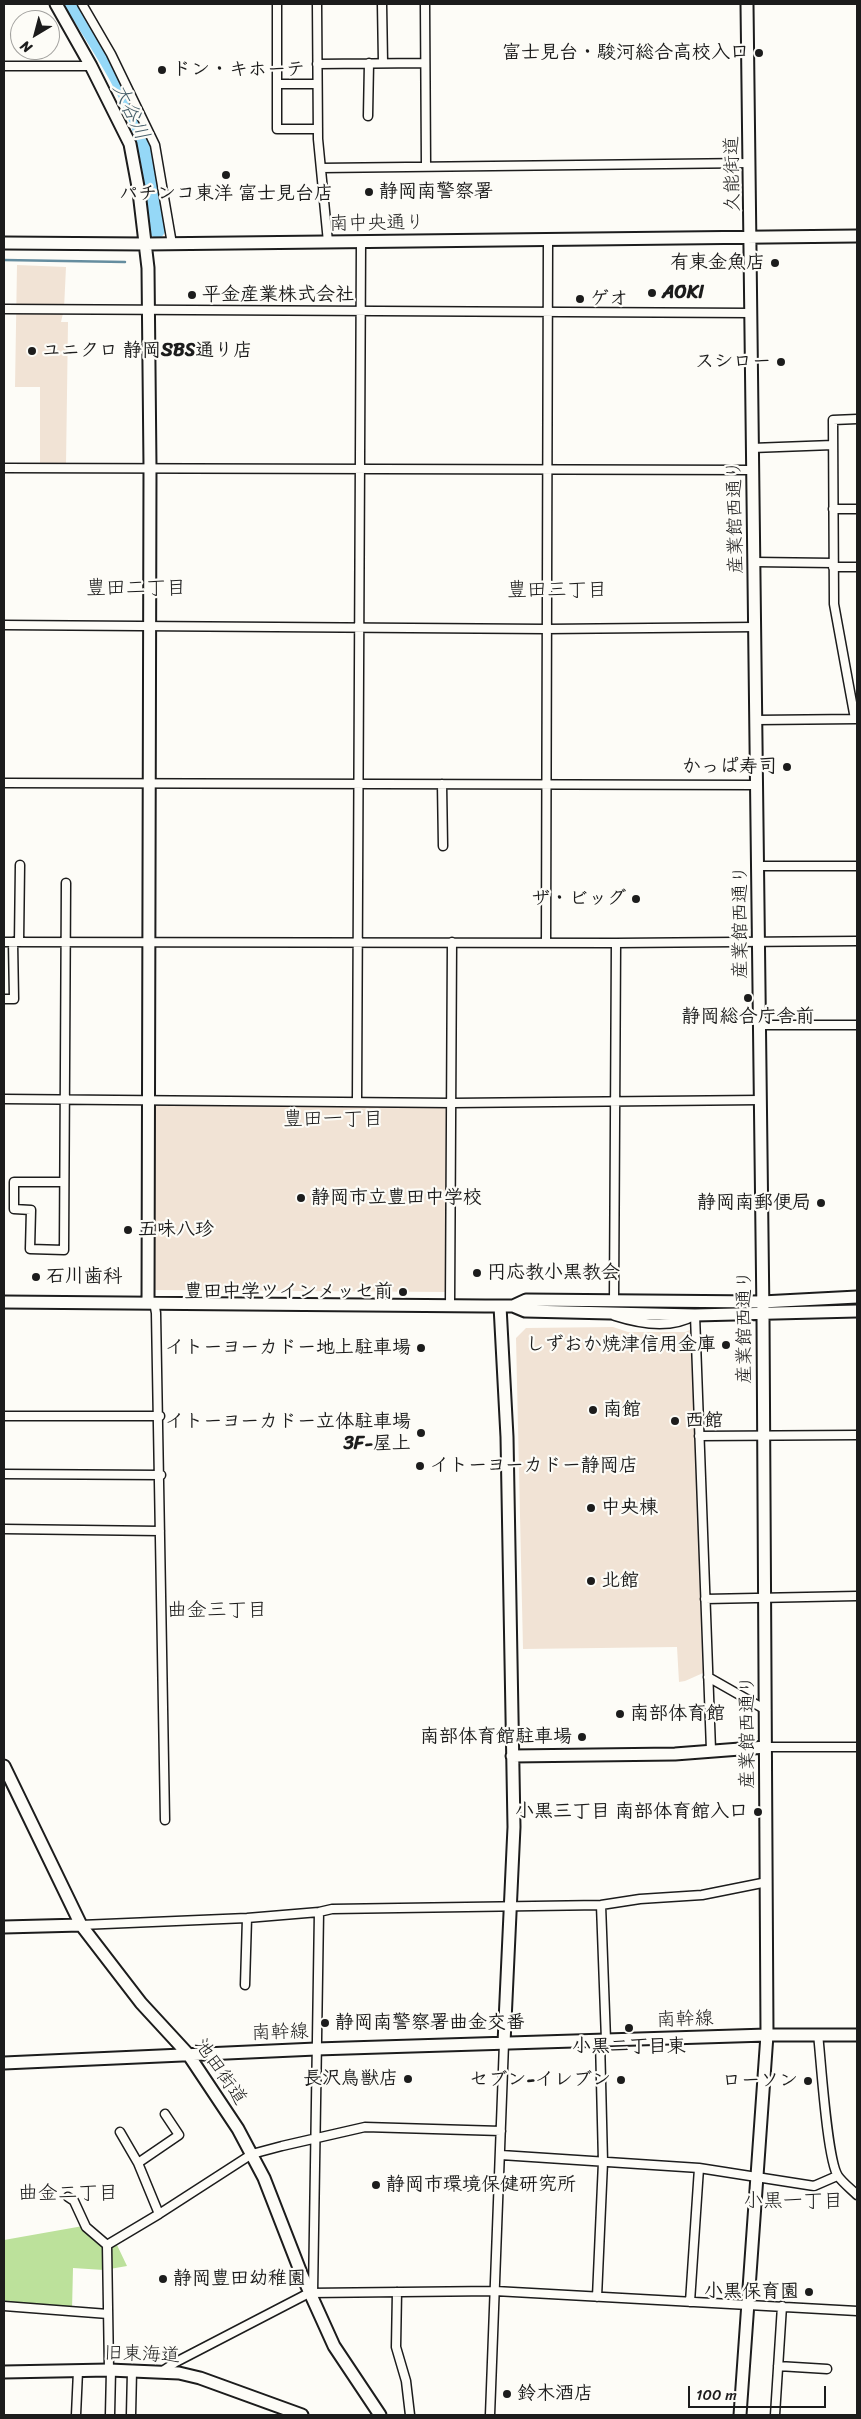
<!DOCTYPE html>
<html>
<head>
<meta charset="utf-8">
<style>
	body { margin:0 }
	#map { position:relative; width:861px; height:2419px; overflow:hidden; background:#fdfcf7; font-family:Sriracha,sans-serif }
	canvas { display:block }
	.frame { position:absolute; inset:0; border:5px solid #1c1c1c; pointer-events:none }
	.north { position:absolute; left:10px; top:10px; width:50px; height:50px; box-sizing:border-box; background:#fdfcf7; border:1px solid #a3a29f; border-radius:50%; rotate:217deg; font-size:14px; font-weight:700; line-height:20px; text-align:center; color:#1c1c1c }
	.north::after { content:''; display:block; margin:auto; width:18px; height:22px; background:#1c1c1c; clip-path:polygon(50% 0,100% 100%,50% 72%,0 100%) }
	.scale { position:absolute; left:688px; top:2386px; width:138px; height:22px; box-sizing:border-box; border:2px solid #1c1c1c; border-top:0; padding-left:6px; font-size:15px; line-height:18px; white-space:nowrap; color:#1c1c1c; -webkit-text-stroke:4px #fdfcf7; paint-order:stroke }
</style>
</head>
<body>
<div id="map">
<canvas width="861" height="2419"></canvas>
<div class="frame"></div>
<div class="north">N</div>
<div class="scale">100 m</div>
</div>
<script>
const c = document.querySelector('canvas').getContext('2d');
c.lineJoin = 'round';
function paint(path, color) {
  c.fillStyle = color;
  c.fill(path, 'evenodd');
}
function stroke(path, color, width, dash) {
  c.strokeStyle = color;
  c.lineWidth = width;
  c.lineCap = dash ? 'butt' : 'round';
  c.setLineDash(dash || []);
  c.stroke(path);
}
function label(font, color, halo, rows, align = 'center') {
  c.font = font + ' Sriracha,"Klee One",sans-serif';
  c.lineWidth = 4.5;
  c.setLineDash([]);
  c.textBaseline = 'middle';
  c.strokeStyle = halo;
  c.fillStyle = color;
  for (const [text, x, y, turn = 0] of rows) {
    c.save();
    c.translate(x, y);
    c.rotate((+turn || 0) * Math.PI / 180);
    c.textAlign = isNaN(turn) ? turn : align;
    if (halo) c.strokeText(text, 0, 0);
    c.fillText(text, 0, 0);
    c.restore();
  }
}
paint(new Path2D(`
	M17,265L66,267L64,309L61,322H68L66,465H40V387H15Z
	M155,1104L447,1105L446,1292L154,1290Z
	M613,1327L628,1332H685L692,1329L703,1673L685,1681L679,1682L677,1647L523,1649L516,1338L526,1328Z`), '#f1e3d5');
paint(new Path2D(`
	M83,2226L104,2249L117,2245L127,2266L104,2270L73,2268L72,2310L4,2304V2240Z`), '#bce19b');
stroke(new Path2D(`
	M4,260L125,262`), '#658d9f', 2.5);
stroke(new Path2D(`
	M73,4C96,42 124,82 139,125C151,158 154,195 157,230`), '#95d8f7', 16);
const street = new Path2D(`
	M82,4L111,54L155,145L172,244
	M277,4V129H318
	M317,4L318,139L328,242
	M382,4L383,62
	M425,4L426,166
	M317,64L425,63
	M4,66H91
	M277,84H317
	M368,116L369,63
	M321,168L750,163
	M4,309L752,313
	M752,448L833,445
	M4,468L754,470
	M833,509H857
	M755,562L833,563
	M833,567H857
	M4,625L546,629L755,627
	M855,719L834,604L833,420L857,419
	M756,720L857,719
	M4,783L757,785
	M442,784L443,846
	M758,866H857
	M4,942L616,943L857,941
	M19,942L20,865
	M546,943L548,240
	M4,999H14L13,942
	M759,1025H857
	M4,1099L452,1103L760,1100
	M357,1101L361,242
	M63,1182H14V1209L31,1210L30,1249L64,1250L66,883
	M614,1301L616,943
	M154,1302L156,1313L165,1820
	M450,1305L452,942
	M615,1316C640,1324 672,1329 695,1315L711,1750
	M4,1416H160
	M699,1436L857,1435
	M4,1474L161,1475
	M4,1529L160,1531
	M705,1599L857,1596
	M708,1677L766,1710
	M766,1747H857
	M601,1905L606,2040
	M81,1925L247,1918L319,1912L332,1909L601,1905L640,1899L702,1895L767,1882
	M245,1985L247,1918
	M818,2034C821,2060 827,2160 838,2176C843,2183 851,2189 857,2195
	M120,2132L138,2163L159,2214L252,2154L282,2146L365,2127L501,2131
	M501,2155L699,2168L814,2186L837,2176
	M138,2163L179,2135L165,2114
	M68,2197L74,2201L86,2227L107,2245L109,2370
	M107,2245L159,2214
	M397,2292L396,2347L406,2381L410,2415
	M313,2293L319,1912
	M597,2297L603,2162L600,2040
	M690,2302L699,2168
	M4,2306L108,2314
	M778,2366L827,2369
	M161,2372L176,2362L309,2293L495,2291L857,2311
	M76,2415L78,2371
	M110,2415L111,2370
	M131,2415L132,2371
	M490,2415L504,2043
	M775,2415L782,2306`);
const secondary = new Path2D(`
	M56,4L91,66L130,144L139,192L148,268L150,467L148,1302
	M4,243L146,244L857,236
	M4,1302L485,1306H513L526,1300L762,1302L857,1297
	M500,1306L507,1437L514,1827L504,2043
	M513,1306L525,1311L695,1315L857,1311
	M512,1756L675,1754L766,1747
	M4,1766L81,1925L141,2003L188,2054L238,2129L264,2178L301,2273L334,2346L380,2415
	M4,1927L81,1925
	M4,2063L316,2049L767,2035H857
	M4,2372L109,2370L179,2373L200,2378L302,2415
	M740,2415L767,2035L763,1315L747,4`);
stroke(street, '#1c1c1c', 11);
stroke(secondary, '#1c1c1c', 15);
stroke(street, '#fdfcf7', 8);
stroke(secondary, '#fdfcf7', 11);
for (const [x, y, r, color] of [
	[759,53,5,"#1c1c1c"],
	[162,70,5,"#1c1c1c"],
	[226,175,5,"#1c1c1c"],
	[369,192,5,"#1c1c1c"],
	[775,263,5,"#1c1c1c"],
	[652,293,5,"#1c1c1c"],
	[192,295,5,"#1c1c1c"],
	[580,299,5,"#1c1c1c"],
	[32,351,5,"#1c1c1c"],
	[781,362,5,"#1c1c1c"],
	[787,767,5,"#1c1c1c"],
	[636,899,5,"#1c1c1c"],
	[748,998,5,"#1c1c1c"],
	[301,1198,5,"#1c1c1c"],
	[821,1203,5,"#1c1c1c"],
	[128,1230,5,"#1c1c1c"],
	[477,1273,5,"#1c1c1c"],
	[36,1277,5,"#1c1c1c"],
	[403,1292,5,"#1c1c1c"],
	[726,1345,5,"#1c1c1c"],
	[421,1348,5,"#1c1c1c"],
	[593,1410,5,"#1c1c1c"],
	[675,1421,5,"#1c1c1c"],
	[421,1433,5,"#1c1c1c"],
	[420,1466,5,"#1c1c1c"],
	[591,1508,5,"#1c1c1c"],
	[591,1581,5,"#1c1c1c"],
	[620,1714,5,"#1c1c1c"],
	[582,1737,5,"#1c1c1c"],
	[758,1812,5,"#1c1c1c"],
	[325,2023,5,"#1c1c1c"],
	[629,2028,5,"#1c1c1c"],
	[408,2079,5,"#1c1c1c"],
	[621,2080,5,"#1c1c1c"],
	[808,2081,5,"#1c1c1c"],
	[376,2185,5,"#1c1c1c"],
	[163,2279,5,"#1c1c1c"],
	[809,2292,5,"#1c1c1c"],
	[507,2394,5,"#1c1c1c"]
]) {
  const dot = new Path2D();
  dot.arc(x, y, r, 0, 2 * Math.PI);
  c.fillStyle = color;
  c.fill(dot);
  stroke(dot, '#fdfcf7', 2);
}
label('bold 19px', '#1c1c1c', '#fdfcf7', [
	["富士見台・駿河総合高校入口",749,53,"right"],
	["ドン・キホーテ",172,70],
	["静岡南警察署",379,192],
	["パチンコ東洋 富士見台店",226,194,"center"],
	["有東金魚店",765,263,"right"],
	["AOKI",662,293],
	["平金産業株式会社",202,295],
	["ゲオ",590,299],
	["ユニクロ 静岡SBS通り店",42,351],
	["スシロー",771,362,"right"],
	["かっぱ寿司",777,767,"right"],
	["ザ・ビッグ",626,899,"right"],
	["静岡総合庁舎前",748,1017,"center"],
	["静岡市立豊田中学校",311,1198],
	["静岡南郵便局",811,1203,"right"],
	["五味八珍",138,1230],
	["円応教小黒教会",487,1273],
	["石川歯科",46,1277],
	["豊田中学ツインメッセ前",393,1292,"right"],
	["しずおか焼津信用金庫",716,1345,"right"],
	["イトーヨーカドー地上駐車場",411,1348,"right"],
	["南館",603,1410],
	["西館",685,1421],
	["イトーヨーカドー立体駐車場",411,1422,"right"],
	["3F-屋上",411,1444,"right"],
	["イトーヨーカドー静岡店",430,1466],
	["中央棟",601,1508],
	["北館",601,1581],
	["南部体育館",630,1714],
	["南部体育館駐車場",572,1737,"right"],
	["小黒三丁目 南部体育館入口",748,1812,"right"],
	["静岡南警察署曲金交番",335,2023],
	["小黒二丁目東",629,2047,"center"],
	["長沢鳥獣店",398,2079,"right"],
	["セブン-イレブン",611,2080,"right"],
	["ローソン",798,2081,"right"],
	["静岡市環境保健研究所",386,2185],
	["静岡豊田幼稚園",173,2279],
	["小黒保育園",799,2292,"right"],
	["鈴木酒店",517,2394]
], 'left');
label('19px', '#1c1c1c', '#fdfcf7', [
	["久能街道",733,174,-91],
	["南中央通り",377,224,-1],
	["産業館西通り",736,517,-91],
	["産業館西通り",741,922,-90],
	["産業館西通り",745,1327,-90],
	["産業館西通り",748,1732,-90],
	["南幹線",685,2020,-2],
	["南幹線",280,2033,-2],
	["池田街道",220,2072,55],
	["旧東海道",142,2355,2]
]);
label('italic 20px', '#465e69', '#fdfcf7', [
	["大谷川",130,112,65]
]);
label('20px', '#1c1c1c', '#fdfcf7', [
	["豊田二丁目",136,589],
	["豊田三丁目",557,591],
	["豊田一丁目",333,1120],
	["曲金三丁目",217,1611],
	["曲金二丁目",68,2194],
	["小黒一丁目",793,2202]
]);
</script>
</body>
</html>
